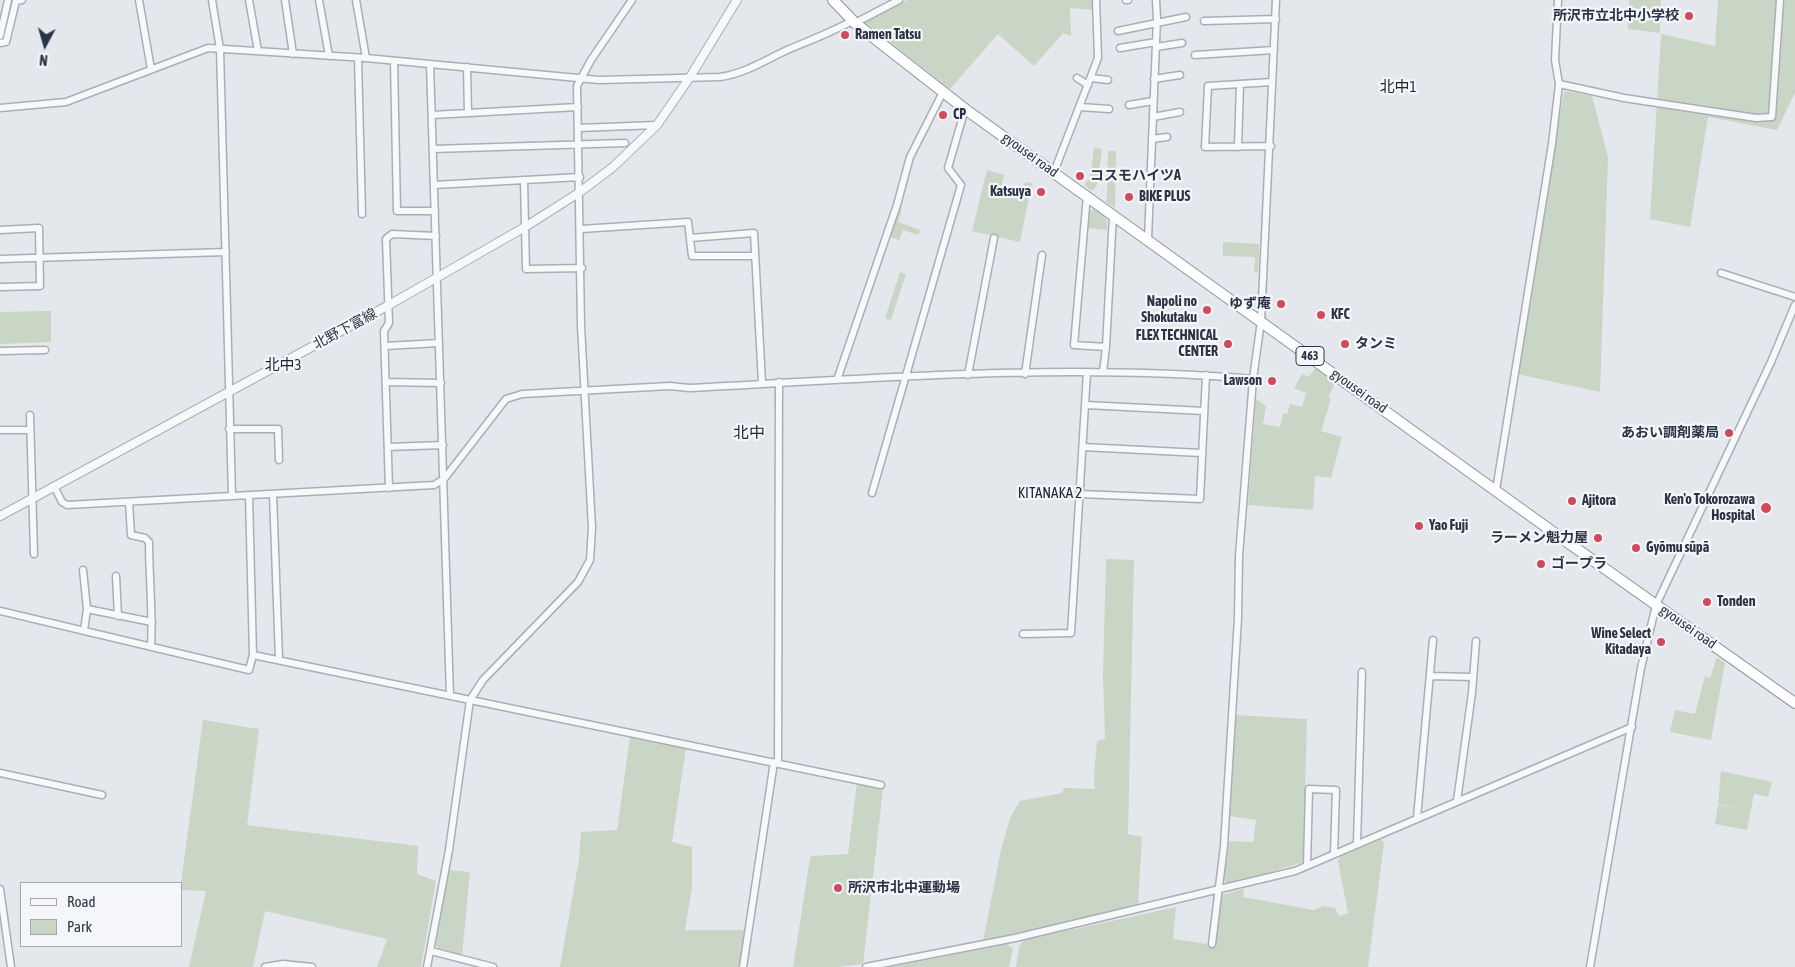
<!DOCTYPE html>
<html>
<head>
<meta charset="utf-8">
<style>
	body { margin:0 }
	#map { position:relative; width:1795px; height:967px; overflow:hidden; background:#e4e7ec; font-family:"Asap Condensed",sans-serif }
	canvas { display:block }
	.legend { position:absolute; left:20px; top:882px; width:162px; height:65px; box-sizing:border-box; background:#f4f6f9; border:1px solid #a4a8b1; margin:0; padding:6px 9px; list-style:none; font-size:15px; color:#2b3445 }
	.legend li { display:flex; align-items:center; gap:10px; height:25px }
	.legend b { width:25px; border:1px solid #a4a8b1 }
	.north { position:absolute; left:20px; top:20px; width:50px; height:50px; -webkit-text-stroke:4px #f4f6f9; paint-order:stroke; rotate:186deg; font-size:14px; font-weight:700; line-height:20px; text-align:center; color:#2b3445 }
	.north::after { content:''; display:block; margin:auto; width:18px; height:22px; background:#2b3445; clip-path:polygon(50% 0,100% 100%,50% 72%,0 100%) }
</style>
</head>
<body>
<div id="map">
<canvas width="1795" height="967"></canvas>
<ul class="legend">
<li><b style="height:6px;background:#f7f8fa"></b>Road</li>
<li><b style="height:14px;background:#c9d6c5"></b>Park</li>
</ul>
<div class="north">N</div>
</div>
<script>
const c = document.querySelector('canvas').getContext('2d');
c.lineJoin = 'round';
function paint(path, color) {
  c.fillStyle = color;
  c.fill(path, 'evenodd');
}
function stroke(path, color, width, dash) {
  c.strokeStyle = color;
  c.lineWidth = width;
  c.lineCap = dash ? 'butt' : 'round';
  c.setLineDash(dash || []);
  c.stroke(path);
}
function label(font, color, halo, rows, align = 'center') {
  c.font = font + ' "Asap Condensed","Noto Sans JP",sans-serif';
  c.lineWidth = 4.5;
  c.setLineDash([]);
  c.textBaseline = 'middle';
  c.strokeStyle = halo;
  c.fillStyle = color;
  for (const [text, x, y, turn = 0] of rows) {
    c.save();
    c.translate(x, y);
    c.rotate((+turn || 0) * Math.PI / 180);
    c.textAlign = isNaN(turn) ? turn : align;
    if (halo) c.strokeText(text, 0, 0);
    c.fillText(text, 0, 0);
    c.restore();
  }
}
paint(new Path2D(`
	M907,0H1092L1093,10L1070,8L1071,36L1063,33L1034,66L998,34L950,89L864,22Z
	M1629,0H1661L1660,33L1628,29Z
	M1718,0H1795V93L1777,130L1708,117L1690,227L1650,219L1661,34L1715,46Z
	M1564,91L1592,96L1608,157L1600,392L1517,374Z
	M1094,148L1102,149L1097,185L1092,191L1084,185L1090,178Z
	M1108,151H1116L1115,208L1105,201L1107,198Z
	M987,170L1004,175L1001,188L1021,194L1025,182L1032,183L1020,242L972,231Z
	M896,208L902,210L898,222L920,230L918,235L903,230L899,240L887,236Z
	M1094,209C1104,215 1108,218 1107,230L1087,228L1089,211Z
	M1223,242L1259,244L1258,272H1254L1255,257L1223,256Z
	M900,272L906,274L891,320L885,318Z
	M51,311V342L0,344V312Z
	M1316,367L1336,381L1328,398L1331,399L1321,431L1342,437L1331,478L1315,476L1313,510L1248,505L1256,399L1266,406L1263,424L1280,427L1283,413L1287,414L1290,404L1302,407L1306,393L1294,388L1302,374L1309,377Z
	M1106,559L1134,560L1128,834L1142,837L1138,905L983,941L1001,850L1010,818L1020,801L1062,793L1064,788L1095,789L1094,777L1097,741L1105,739L1103,674Z
	M1717,657L1725,663L1711,740L1670,732L1675,710L1695,714L1705,676L1710,678Z
	M1235,715L1307,719L1303,862L1228,885L1224,880L1229,841L1253,842L1256,820L1230,816Z
	M203,720L259,729L247,825L418,846L417,874L436,881L421,967H377L387,939L265,911L253,967H189L206,891L181,890V883Z
	M630,737L686,748L672,842L692,847V887L685,930H746L740,967H560L579,859L581,832L617,830Z
	M1721,771L1772,782L1768,797L1754,794L1747,830L1715,824L1718,805L1739,808L1718,804Z
	M857,783L883,789L863,964L837,967H793L810,858L812,856L848,854Z
	M1382,839L1384,843L1368,967H1016L1019,947L1024,940L1176,907L1173,939L1214,945L1221,895L1244,889L1243,897L1313,910L1324,906L1335,908L1339,916L1348,913L1338,861L1340,857Z
	M448,870L470,872L462,955L439,949L436,945Z
	M1007,944L1013,948L1009,967H891Z`), '#c9d6c5');
stroke(new Path2D(`
	M0,39L4,38L13,0`), '#9fb4cc', 2.5);
const minor = new Path2D(`
	M139,0L151,69
	M212,0L220,49L232,495
	M249,0L258,51
	M285,0L293,54
	M319,0L329,56
	M356,0L366,58
	M1126,0H1128
	M1204,21L1276,19
	M855,23L899,0
	M1118,31L1186,17
	M0,36L8,0
	M0,43L6,42L16,1L22,0
	M1156,47L1182,43
	M1120,48L1156,42
	M1195,55L1274,50
	M358,58L362,214
	M394,61L397,211H435
	M430,64L450,696
	M467,67L468,113
	M1077,78L1088,85
	M1091,78L1108,80
	M1154,79L1180,75
	M1559,84L1624,98L1756,118L1772,117L1780,0
	M1129,105L1153,101
	M1080,107L1109,109
	M0,108L66,102L208,48L366,58L599,80L720,77C743,74 764,61 785,51C808,41 830,33 852,21
	M432,115L578,107
	M1153,117L1180,112
	M578,128L657,125
	M1152,139L1167,137
	M1271,146L1205,147L1208,86L1272,82
	M1238,147L1240,84
	M433,149L625,143
	M1054,172L1098,58L1096,0
	M524,180L526,269L582,268
	M434,185L580,177
	M1087,195L1074,345L1106,347L1113,215
	M581,229L688,222L692,256H755
	M0,230L39,228L40,286L0,287
	M690,238L754,233L762,383
	M1148,239L1157,19L1156,0
	M0,259L226,252
	M1721,273L1795,297
	M385,346L439,343
	M0,351L45,350
	M1103,372L1106,347
	M1025,374L1042,255
	M968,375L994,238
	M837,380L897,205L910,157L943,92
	M386,382L441,383
	M1086,405L1204,411
	M30,415L34,554
	M229,429H278L279,460
	M0,430H30
	M388,447L443,445
	M1083,447L1201,453
	M54,486L62,502L67,505L434,485L444,479L506,399L522,394L670,386L689,388C877,378 1066,363 1253,379
	M389,488L384,331L389,323L386,239L392,234L436,236
	M1496,490L1552,144L1559,84L1555,60L1558,0
	M872,493L961,185L948,168L965,109
	M273,494L279,659
	M1080,494L1200,499L1206,375
	M129,502L131,535L145,538L149,542C149,577 153,612 151,647
	M83,570L87,609L84,631
	M116,576L118,616
	M87,609L152,622
	M0,611L249,670L253,655L249,496
	M1023,634L1071,633L1087,372
	M253,655L881,785
	M1430,676L1473,677
	M778,763L779,382
	M0,773L102,795
	M1457,801L1472,693L1476,641
	M1417,818L1433,640
	M1357,844L1362,672
	M1307,866L1309,789L1336,790L1334,854
	M0,889L11,967
	M1212,944L1224,846L1238,618L1239,556L1253,379L1261,321L1276,0
	M431,951L493,967
	M265,967L283,964L312,967
	M427,967L449,850L470,700L483,680L578,582L590,560L592,528L581,326L577,86L591,60L632,0
	M743,967L774,762
	M866,967L1015,938L1295,871L1632,727
	M1590,967L1641,668L1656,605L1771,362L1795,305`);
const tertiary = new Path2D(`
	M0,516L389,305L525,227L580,192L613,167L657,125L690,77L737,0`);
const trunk = new Path2D(`
	M833,0L855,23L965,109L1560,537L1795,703`);
stroke(minor, '#a9aeb7', 9);
stroke(tertiary, '#a9aeb7', 10);
stroke(trunk, '#8b94a3', 12);
stroke(minor, '#f7f8fa', 6);
stroke(tertiary, '#f7f8fa', 8);
stroke(trunk, '#fff', 10);
for (const [x, y, r, color] of [
	[1689,16,5,"#d1495b"],
	[845,35,5,"#d1495b"],
	[943,115,5,"#d1495b"],
	[1080,176,5,"#d1495b"],
	[1041,192,5,"#d1495b"],
	[1129,197,5,"#d1495b"],
	[1281,304,5,"#d1495b"],
	[1207,310,5,"#d1495b"],
	[1321,315,5,"#d1495b"],
	[1228,344,5,"#d1495b"],
	[1345,344,5,"#d1495b"],
	[1272,381,5,"#d1495b"],
	[1729,433,5,"#d1495b"],
	[1572,501,5,"#d1495b"],
	[1766,508,6,"#d1495b"],
	[1419,526,5,"#d1495b"],
	[1598,538,5,"#d1495b"],
	[1636,548,5,"#d1495b"],
	[1541,564,5,"#d1495b"],
	[1707,602,5,"#d1495b"],
	[1661,642,5,"#d1495b"],
	[838,888,5,"#d1495b"]
]) {
  const dot = new Path2D();
  dot.arc(x, y, r, 0, 2 * Math.PI);
  c.fillStyle = color;
  c.fill(dot);
  stroke(dot, '#f4f6f9', 2);
}
for (const [x, y, w] of [
	[1310,356,28]
]) {
  const box = new Path2D();
  box.roundRect(x - w / 2, y - 9.5, w, 19, 4);
  c.fillStyle = '#f4f6f9';
  c.fill(box);
  stroke(box, '#2b3445', 1);
}
label('bold 12px', '#2b3445', null, [
	["463",1310,356]
]);
label('bold 14px', '#2b3445', '#f4f6f9', [
	["所沢市立北中小学校",1679,16,"right"],
	["Ramen Tatsu",855,35],
	["CP",953,115],
	["コスモハイツA",1090,176],
	["Katsuya",1031,192,"right"],
	["BIKE PLUS",1139,197],
	["Napoli no",1197,302,"right"],
	["Shokutaku",1197,318,"right"],
	["ゆず庵",1271,304,"right"],
	["KFC",1331,315],
	["FLEX TECHNICAL",1218,336,"right"],
	["CENTER",1218,352,"right"],
	["タンミ",1355,344],
	["Lawson",1262,381,"right"],
	["あおい調剤薬局",1719,433,"right"],
	["Ken'o Tokorozawa",1755,500,"right"],
	["Hospital",1755,516,"right"],
	["Ajitora",1582,501],
	["Yao Fuji",1429,526],
	["ラーメン魁力屋",1588,538,"right"],
	["Gyōmu sūpā",1646,548],
	["ゴープラ",1551,564],
	["Tonden",1717,602],
	["Wine Select",1651,634,"right"],
	["Kitadaya",1651,650,"right"],
	["所沢市北中運動場",848,888]
], 'left');
label('14px', '#2b3445', '#f4f6f9', [
	["gyousei road",1030,155,36],
	["北野下富線",345,329,-28],
	["gyousei road",1359,391,36],
	["gyousei road",1688,627,35]
]);
label('15px', '#1d2536', '#f4f6f9', [
	["北中1",1398,87],
	["北中3",283,365],
	["KITANAKA 2",1050,493]
]);
label('16px', '#1d2536', '#f4f6f9', [
	["北中",749,433]
]);
</script>
</body>
</html>
